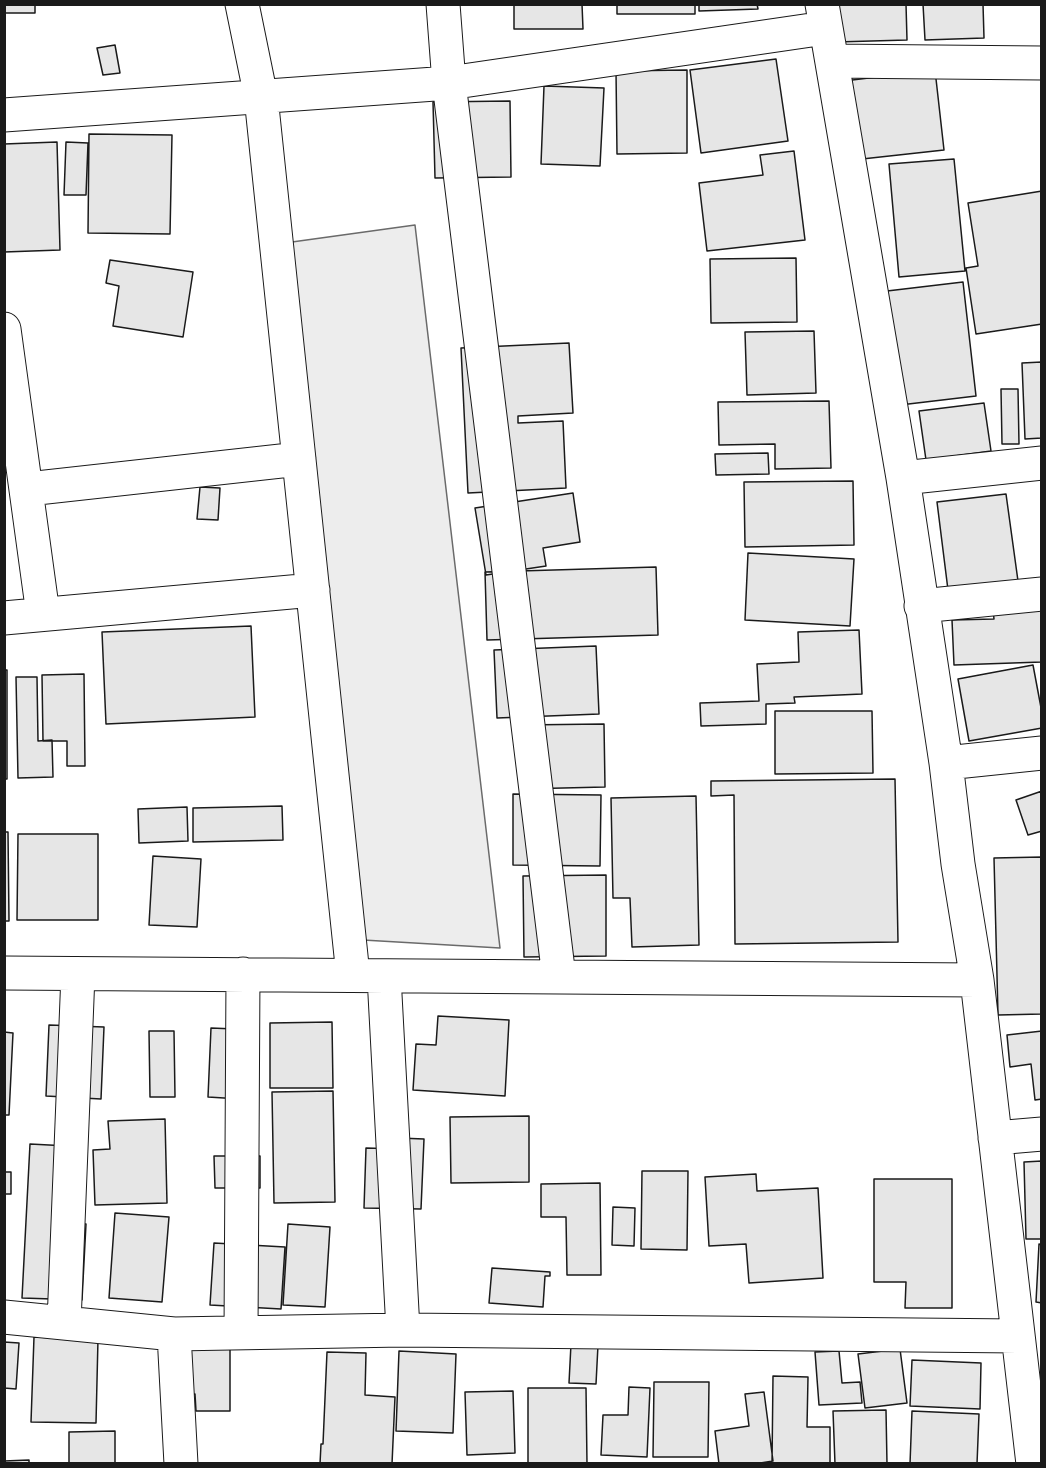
<!DOCTYPE html>
<html>
<head>
<meta charset="utf-8">
<style>
	body { margin:0 }
	#map { position:relative; width:1046px; height:1468px; overflow:hidden; background:#fff; font-family:"Source Sans 3",sans-serif }
	canvas { display:block }
	.frame { position:absolute; inset:0; border:6px solid #1a1a1a; pointer-events:none }
</style>
</head>
<body>
<div id="map">
<canvas width="1046" height="1468"></canvas>
<div class="frame"></div>
</div>
<script>
const c = document.querySelector('canvas').getContext('2d');
c.lineJoin = 'round';
function paint(path, color) {
  c.fillStyle = color;
  c.fill(path, 'evenodd');
}
function stroke(path, color, width, dash) {
  c.strokeStyle = color;
  c.lineWidth = width;
  c.lineCap = dash ? 'butt' : 'round';
  c.setLineDash(dash || []);
  c.stroke(path);
}
const built = new Path2D(`
	M415,225L500,948L363,940L263,246Z`);
paint(built, '#ededed');
stroke(built, '#6a6a6a', 1.5);
const building = new Path2D(`
	M4,4H35V13H4Z
	M514,4H582L583,29H514Z
	M617,4H695V14H617Z
	M699,4H757L758,9L699,11Z
	M835,4H906L907,40L836,42Z
	M923,4H983L984,38L925,40Z
	M115,45L120,73L103,75L97,48Z
	M776,59L788,141L701,153L690,70Z
	M687,70V153L617,154L616,71Z
	M935,70L944,150L853,160L844,81Z
	M544,86L604,88L600,166L541,164Z
	M510,101L511,177L435,178L433,102Z
	M89,134L172,135L170,234L88,233Z
	M57,142L60,250L4,252V144Z
	M66,142L88,143L86,195H64Z
	M794,151L805,240L707,251L699,183L763,175L760,155Z
	M954,159L965,271L899,277L889,164Z
	M1042,191V324L976,334L966,268L978,266L968,203Z
	M796,258L797,322L711,323L710,259Z
	M110,260L193,272L183,337L113,326L119,286L106,283Z
	M963,282L976,396L900,405L887,291Z
	M814,331L816,393L747,395L745,332Z
	M569,343L573,413L518,416V423L563,421L566,488L468,493L461,348Z
	M1042,362V438L1025,439L1022,363Z
	M1001,389H1018L1019,444H1002Z
	M829,401L831,468L775,469V444L719,445L718,402Z
	M984,403L991,451L926,460L919,411Z
	M768,453L769,474L716,475L715,454Z
	M853,481L854,545L745,547L744,482Z
	M200,487L220,488L218,520L197,519Z
	M573,493L580,542L543,548L546,566L486,575L475,508Z
	M1006,494L1018,581L948,590L937,502Z
	M748,553L854,559L850,626L745,620Z
	M656,567L658,635L487,640L485,572Z
	M1042,608V662L954,665L952,620L994,619L993,610Z
	M251,626L255,717L106,724L102,632Z
	M859,630L862,694L794,697L795,703L766,704V724L701,726L700,703L759,701L757,664L799,662L798,632Z
	M596,646L599,714L497,718L494,650Z
	M1033,665L1042,713V728L969,741L958,679Z
	M4,670H7V779H4Z
	M84,674L85,766H67V741H43L42,675Z
	M16,677H37L38,741L52,740L53,777L18,778Z
	M775,711H872L873,773L775,774Z
	M604,724L605,787L521,789L520,725Z
	M895,779L898,942L735,944L734,795L711,796V781Z
	M1042,791V831L1028,835L1016,800Z
	M513,794L601,795L600,866L513,865Z
	M696,796L699,945L632,947L630,898H613L611,798Z
	M282,806L283,840L193,842V808Z
	M187,807L188,841L139,843L138,809Z
	M4,832H8L9,921H4Z
	M18,834H98V920H17Z
	M153,856L201,859L197,927L149,925Z
	M1042,857V1014L998,1015L994,858Z
	M606,875V956L524,957L523,876Z
	M438,1016L509,1020L505,1096L413,1090L416,1044L436,1045Z
	M332,1022L333,1088H270V1023Z
	M49,1025L104,1027L101,1099L46,1096Z
	M211,1028L259,1030L256,1100L208,1097Z
	M149,1031H174L175,1097H150Z
	M1042,1031V1099L1035,1100L1031,1064L1010,1067L1007,1035Z
	M4,1032L13,1033L9,1115H4Z
	M333,1091L335,1202L274,1203L272,1092Z
	M529,1116V1182L451,1183L450,1117Z
	M165,1119L167,1203L95,1205L93,1150L110,1149L108,1121Z
	M399,1138L424,1139L421,1209L364,1208L366,1148L398,1149Z
	M30,1144L87,1147L62,1223L86,1224L82,1300L22,1298Z
	M214,1156H260V1188H215Z
	M1042,1161V1239H1026L1024,1162Z
	M642,1171H688L687,1250L641,1249Z
	M4,1172H11V1194H4Z
	M756,1174L757,1191L818,1188L823,1278L749,1283L746,1244L709,1246L705,1177Z
	M874,1179H952V1308H905L906,1282H874Z
	M600,1183L601,1275H567L566,1217H541V1184Z
	M613,1207L635,1208L634,1246L612,1245Z
	M115,1213L169,1217L162,1302L109,1298Z
	M288,1224L330,1227L325,1307L283,1305Z
	M214,1243L285,1247L281,1309L210,1305Z
	M1039,1244L1042,1245V1303L1036,1302Z
	M492,1268L550,1272V1276H545L543,1307L489,1303Z
	M34,1337L98,1339L96,1423L31,1422Z
	M4,1342L19,1343L16,1389L4,1388Z
	M571,1344L598,1345L596,1384L569,1383Z
	M162,1346H230V1411H196L195,1394L161,1395Z
	M900,1349L907,1403L865,1408L858,1354Z
	M399,1351L456,1354L453,1433L396,1431Z
	M839,1351L842,1383L860,1382L862,1403L819,1405L815,1352Z
	M327,1352L366,1353L365,1395L395,1397L392,1464H320L321,1444H323Z
	M912,1360L981,1363L980,1409L910,1406Z
	M773,1376L808,1377L807,1427H830V1464H772Z
	M654,1382H709L708,1457H653Z
	M629,1387L650,1388L647,1457L601,1455L603,1415H628Z
	M528,1388H586L587,1464H528Z
	M513,1391L515,1453L467,1455L465,1392Z
	M764,1392L773,1461L754,1464H719L715,1431L749,1426L745,1394Z
	M886,1410L887,1464H835L833,1411Z
	M912,1411L979,1414L977,1464H910Z
	M115,1431V1464H69V1432Z
	M29,1460V1464H4V1461Z`);
paint(building, '#e6e6e6');
stroke(building, '#1a1a1a', 1.5);
const minor = new Path2D(`
	M242,4L261,97L353,975
	M443,4L449,83L559,977
	M822,4L903,478L946,763L958,864L977,980L1033,1464
	M832,61L1042,63
	M4,115L449,83L825,28
	M4,329L43,614
	M903,478L1042,463
	M28,489L299,459
	M921,606L1042,594
	M4,618L313,590
	M946,763L1042,753
	M4,973L977,980
	M384,976L403,1330
	M995,1138L1042,1134
	M4,1317L174,1334L403,1330L1018,1336
	M64,1323L78,974
	M241,1333L243,974
	M174,1334L181,1464`);
stroke(minor, '#1a1a1a', 35);
stroke(minor, '#fff', 33);
</script>
</body>
</html>
